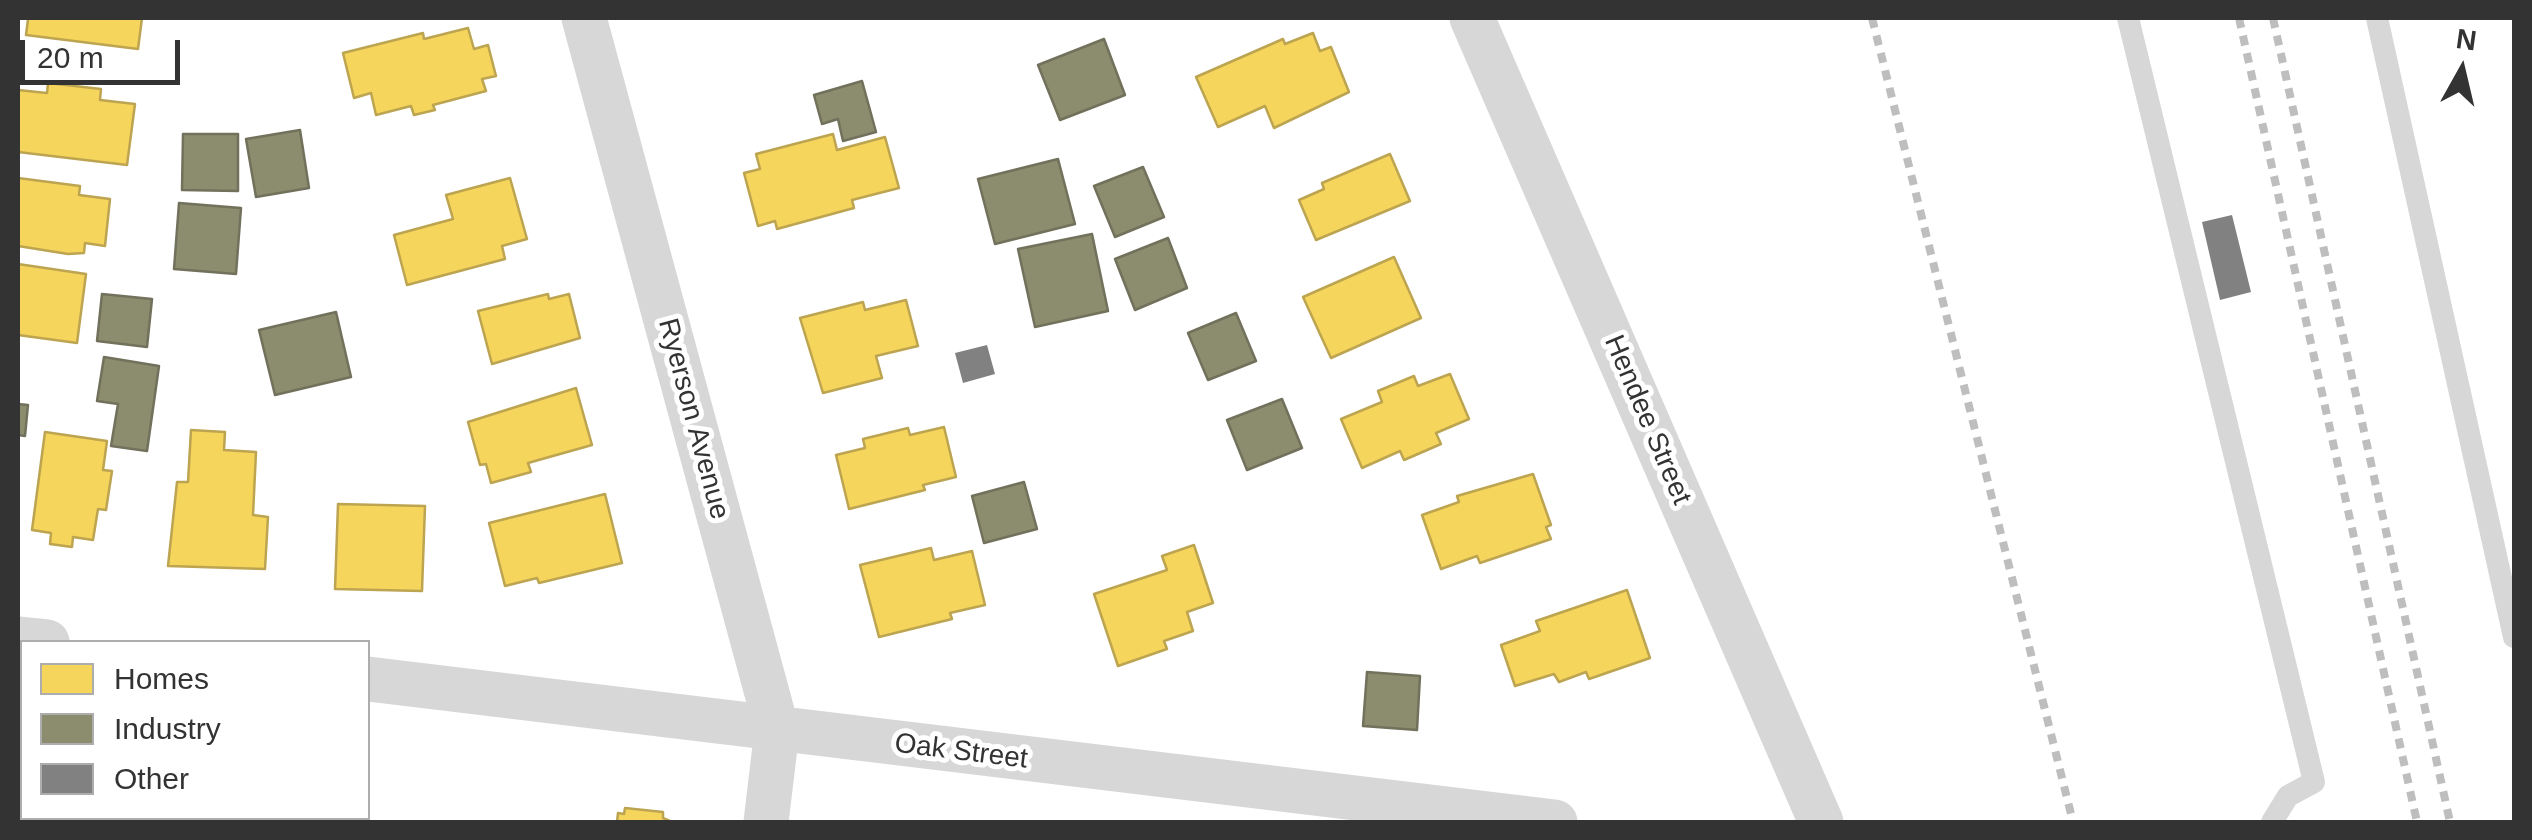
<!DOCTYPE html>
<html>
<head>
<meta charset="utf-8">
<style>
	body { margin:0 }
	#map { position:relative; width:2532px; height:840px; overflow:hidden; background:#fff; font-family:Helvetica,sans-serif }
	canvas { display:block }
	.frame { position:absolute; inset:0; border:20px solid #333; pointer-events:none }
	.legend { position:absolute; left:20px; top:640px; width:350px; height:180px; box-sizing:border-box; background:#fff; border:2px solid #adadad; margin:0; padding:12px 18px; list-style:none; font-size:30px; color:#333 }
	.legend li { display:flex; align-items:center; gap:20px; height:50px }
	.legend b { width:50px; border:2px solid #adadad }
	.north { position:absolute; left:2412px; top:20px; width:100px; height:100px; -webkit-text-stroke:8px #fff; paint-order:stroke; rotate:8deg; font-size:28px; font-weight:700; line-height:40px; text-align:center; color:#333 }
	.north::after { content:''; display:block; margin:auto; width:35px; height:45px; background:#333; clip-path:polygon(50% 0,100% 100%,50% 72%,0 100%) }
	.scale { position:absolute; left:20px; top:40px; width:160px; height:45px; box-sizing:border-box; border:5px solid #333; border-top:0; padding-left:12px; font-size:30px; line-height:35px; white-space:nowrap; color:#333; -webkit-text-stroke:8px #fff; paint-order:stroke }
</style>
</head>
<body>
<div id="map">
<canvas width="2532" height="840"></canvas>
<div class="frame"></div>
<ul class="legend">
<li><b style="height:28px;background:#f6d55c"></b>Homes</li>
<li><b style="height:28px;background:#8c8c6e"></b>Industry</li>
<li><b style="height:28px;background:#818181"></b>Other</li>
</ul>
<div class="north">N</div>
<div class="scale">20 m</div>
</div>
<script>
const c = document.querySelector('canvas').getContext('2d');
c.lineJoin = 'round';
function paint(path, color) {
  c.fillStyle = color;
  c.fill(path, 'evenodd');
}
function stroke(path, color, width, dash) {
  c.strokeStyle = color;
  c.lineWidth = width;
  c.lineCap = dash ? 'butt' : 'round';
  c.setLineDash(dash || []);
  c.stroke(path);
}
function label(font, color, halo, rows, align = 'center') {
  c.font = font + ' Helvetica,sans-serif';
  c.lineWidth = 10;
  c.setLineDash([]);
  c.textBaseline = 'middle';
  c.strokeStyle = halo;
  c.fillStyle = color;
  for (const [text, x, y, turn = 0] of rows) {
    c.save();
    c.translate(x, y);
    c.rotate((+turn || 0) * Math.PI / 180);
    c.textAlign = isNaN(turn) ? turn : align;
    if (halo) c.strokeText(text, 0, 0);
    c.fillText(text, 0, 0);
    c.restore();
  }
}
const homes = new Path2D(`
	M23,18H142L138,49L26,35L28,19Z
	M468,28L474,49L488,45L496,76L482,79L486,91L433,105L435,110L414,115L411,106L376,115L371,93L354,98L343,53L423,33L424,39Z
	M1313,33L1320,51L1331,47L1349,92L1274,128L1265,106L1218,127L1196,77L1283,39L1285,44Z
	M48,83L101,89L100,100L135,104L127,165L18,152V90L47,93Z
	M833,134L837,150L885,137L899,188L852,200L854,208L777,229L775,221L758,226L744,173L760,169L756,154Z
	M1390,154L1410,201L1316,240L1299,200L1324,189L1322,183Z
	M18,178L80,186L79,195L110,199L105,246L85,243L84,253L68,254L18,246Z
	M510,178L527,239L502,246L505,259L407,285L394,235L453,219L446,195Z
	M1394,257L1421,318L1331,358L1303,297Z
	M18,264L86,274L77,343L18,335Z
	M548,294L549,299L569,294L580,338L492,364L478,311Z
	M906,300L918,346L876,356L882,378L823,393L800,318L863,302L865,310Z
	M1450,374L1469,419L1436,433L1441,444L1404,460L1400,451L1362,468L1341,419L1382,402L1378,391L1414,376L1418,386Z
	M576,388L592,445L528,463L531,472L491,483L486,464L480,465L468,422Z
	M944,427L956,477L923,485L925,490L849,509L836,455L865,448L863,439L908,428L910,435Z
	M191,430L225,432L224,450L256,452L253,515L268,517L265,569L168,566L177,482H188Z
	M45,432L107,441L103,470L112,471L106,510L98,509L93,540L73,537L72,547L50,544L51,533L32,530Z
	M1533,474L1551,525L1546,527L1551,539L1480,563L1477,556L1441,569L1422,515L1459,502L1457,496Z
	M605,494L622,563L539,583L537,578L505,586L489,523Z
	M338,504L425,506L422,591L335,589Z
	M1194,545L1213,603L1187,612L1193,631L1164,641L1167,649L1118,666L1094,594L1167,570L1162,556Z
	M931,548L934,560L972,551L985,605L950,613L952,619L879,637L860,565Z
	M1627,590L1650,658L1589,679L1586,672L1559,682L1554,674L1515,686L1501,645L1540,631L1536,621Z
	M22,750V818H54L53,822H18V756Z
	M625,808L663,812V818L672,822H617L618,813L624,814Z
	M210,818H272L271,822H210Z`);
paint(homes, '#f6d55c');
stroke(homes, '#bca450', 2.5);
const industry = new Path2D(`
	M1104,39L1125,95L1060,120L1038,65Z
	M862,81L876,132L843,141L838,119L822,124L814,95Z
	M300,130L309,188L256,197L246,139Z
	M183,134H238V191L182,190Z
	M1058,159L1075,224L995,244L978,179Z
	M1143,167L1164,217L1115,237L1094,186Z
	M179,203L241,208L236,274L174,269Z
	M1092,234L1108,311L1035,327L1018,249Z
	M1168,238L1187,288L1135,310L1115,259Z
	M102,294L152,299L147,347L97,341Z
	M336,312L351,377L275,395L259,330Z
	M1236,313L1256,361L1208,380L1188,333Z
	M104,357L159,366L147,451L111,446L118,404L97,401Z
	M1282,399L1302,448L1247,470L1227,420Z
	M18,404L28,405L25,436L18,435Z
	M1024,482L1037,529L984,543L972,496Z
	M1367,672L1420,676L1417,730L1363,726Z`);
paint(industry, '#8c8c6e');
stroke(industry, '#71715c', 2.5);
paint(new Path2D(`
	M2232,215L2251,292L2220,300L2202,222Z
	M987,345L995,374L963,383L955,353Z`), '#818181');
stroke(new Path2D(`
	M2128,18L2314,782L2288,796L2272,822
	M2377,18L2514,637`), '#d7d7d7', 22);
stroke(new Path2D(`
	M584,18L777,730L766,822
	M1472,18L1821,822
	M18,639L47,642
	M368,679L1555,822`), '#d7d7d7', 45);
stroke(new Path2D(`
	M1872,18L2073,822
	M2239,18L2417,822
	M2273,18L2450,822`), '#bebebe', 8, [10, 8]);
label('28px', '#333', '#fff', [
	["Ryerson Avenue",693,419,75],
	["Hendee Street",1647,420,67],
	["Oak Street",961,752,7]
]);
</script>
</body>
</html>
